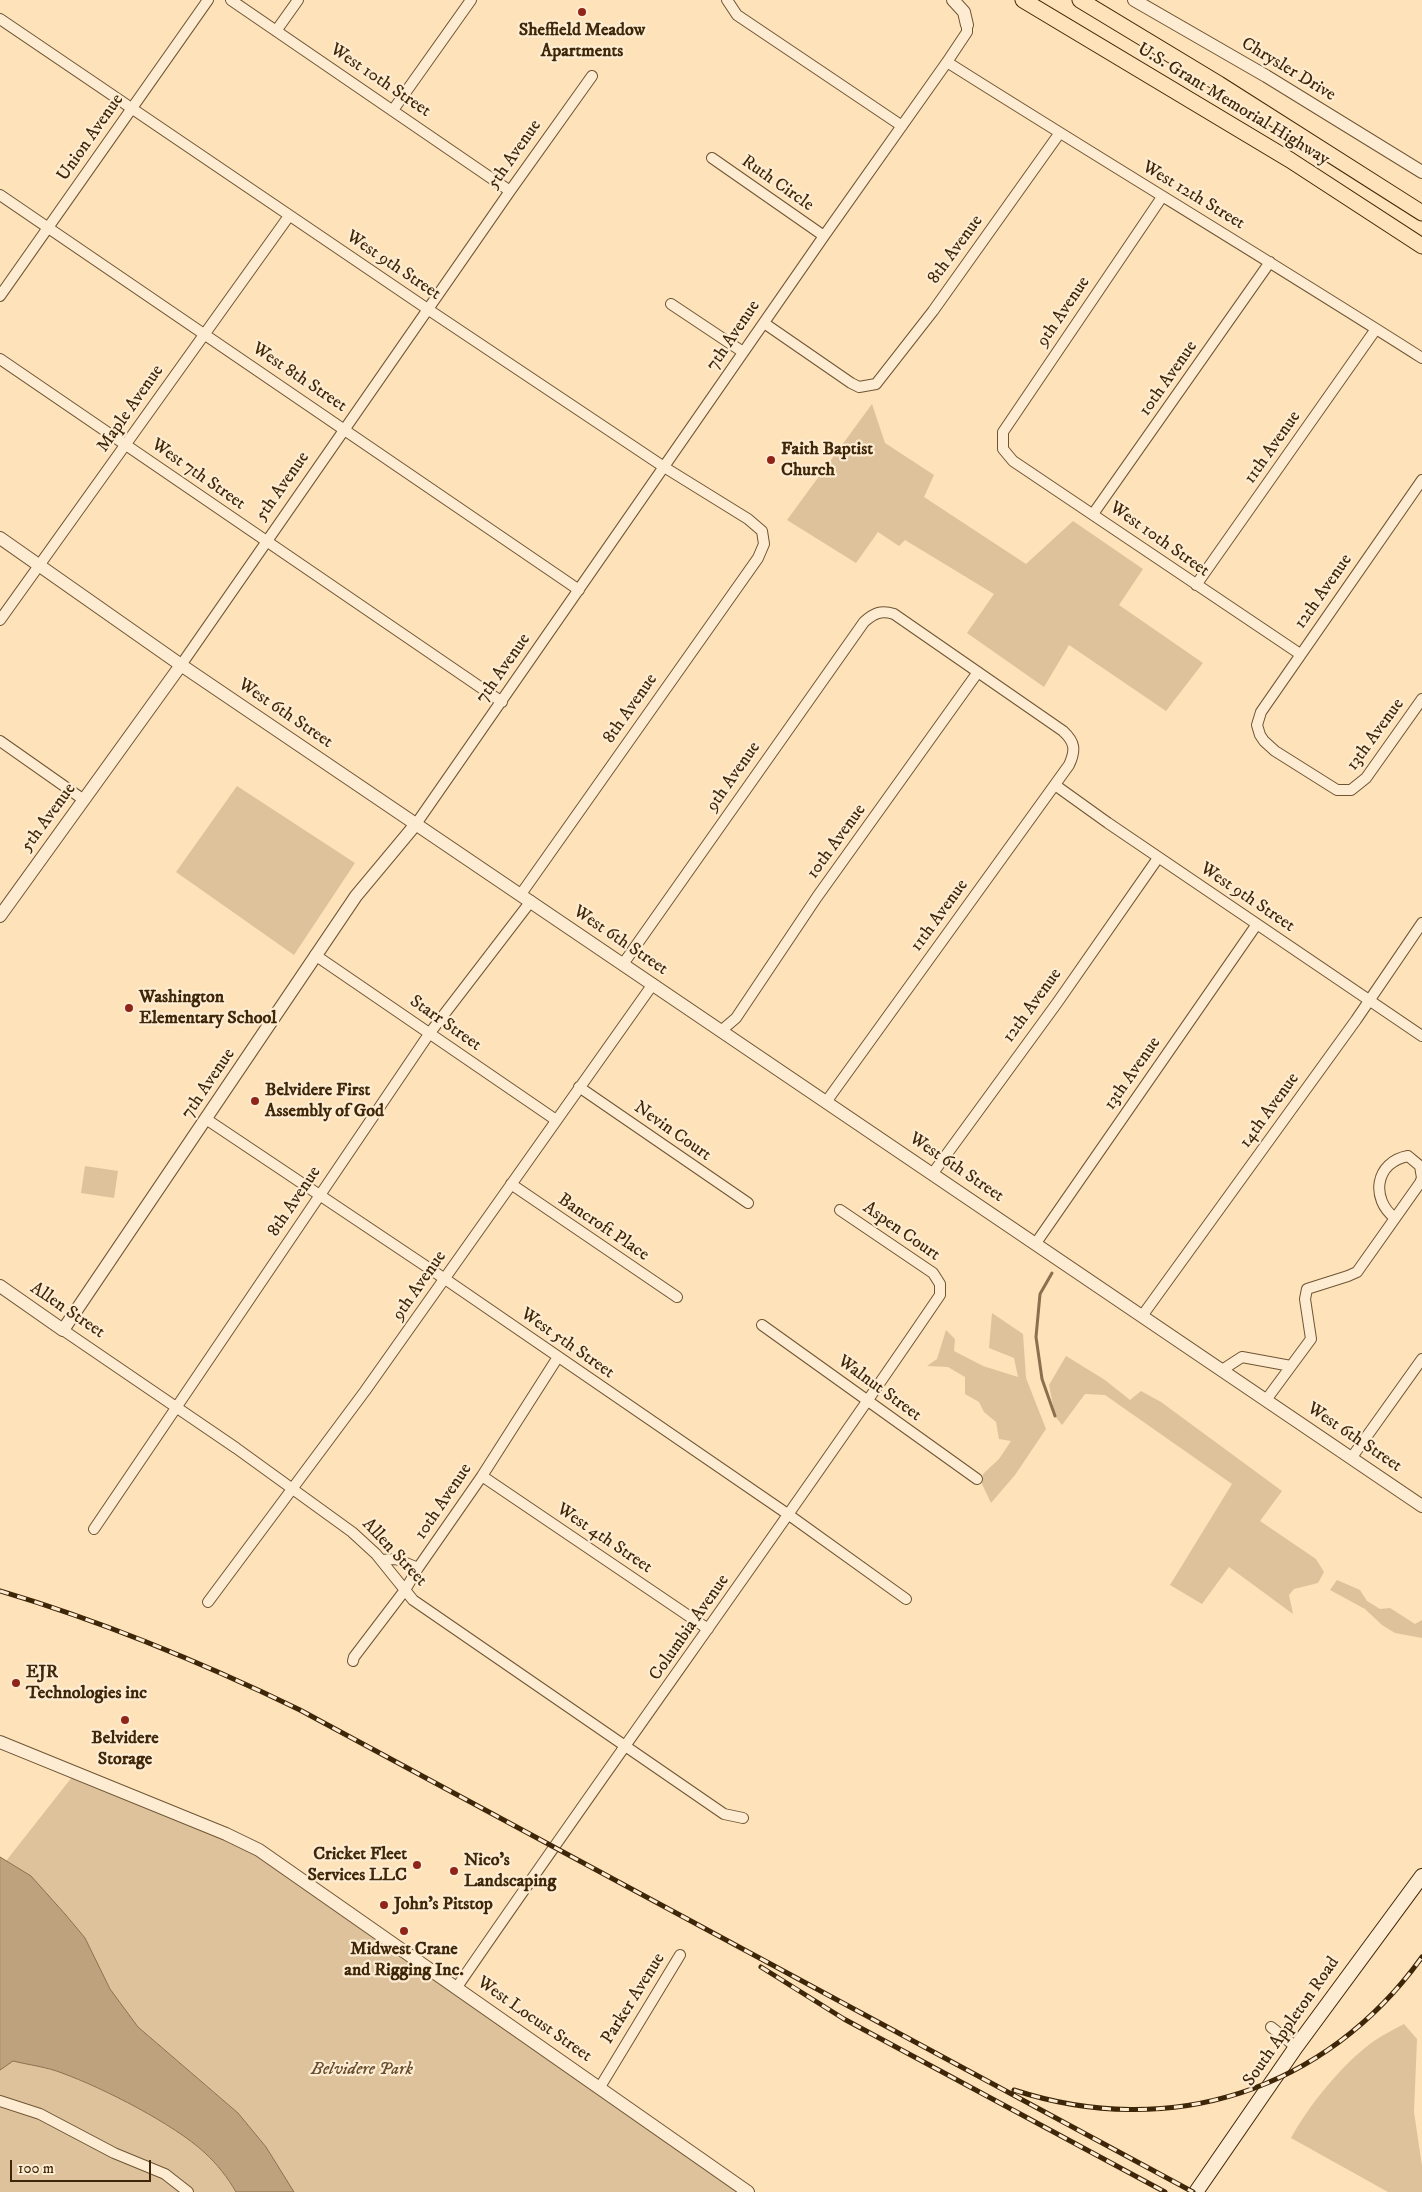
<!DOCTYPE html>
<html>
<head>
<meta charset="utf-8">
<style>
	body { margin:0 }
	#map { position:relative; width:1422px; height:2192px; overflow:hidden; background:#fee2b9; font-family:"IM FELL DW Pica",serif }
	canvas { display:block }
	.scale { position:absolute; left:10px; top:2160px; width:141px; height:22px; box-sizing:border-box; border:2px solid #3e2608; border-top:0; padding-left:6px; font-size:15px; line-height:18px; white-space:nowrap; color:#3e2608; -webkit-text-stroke:4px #feecd2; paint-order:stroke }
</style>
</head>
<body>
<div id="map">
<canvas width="1422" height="2192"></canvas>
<div class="scale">100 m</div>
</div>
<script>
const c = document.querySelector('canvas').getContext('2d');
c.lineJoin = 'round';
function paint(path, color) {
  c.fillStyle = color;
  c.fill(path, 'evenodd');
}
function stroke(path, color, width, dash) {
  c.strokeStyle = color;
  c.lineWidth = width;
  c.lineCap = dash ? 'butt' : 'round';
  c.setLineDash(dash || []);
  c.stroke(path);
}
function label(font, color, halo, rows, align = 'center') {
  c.font = font + ' "IM FELL DW Pica",serif';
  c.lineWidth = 4.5;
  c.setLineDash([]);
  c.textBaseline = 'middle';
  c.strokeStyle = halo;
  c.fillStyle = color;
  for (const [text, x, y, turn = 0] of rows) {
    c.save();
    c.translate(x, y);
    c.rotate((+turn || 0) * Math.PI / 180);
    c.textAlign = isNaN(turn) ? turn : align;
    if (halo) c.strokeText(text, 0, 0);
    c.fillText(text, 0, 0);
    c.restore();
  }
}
paint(new Path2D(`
	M872,404L885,443L934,475L924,497L1026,564L1073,521L1143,569L1119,605L1203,663L1166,711L1069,645L1044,687L967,633L994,594L905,540L899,546L878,532L856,563L787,520Z
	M237,786L355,863L294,955L176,872Z
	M85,1166L118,1171L114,1198L81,1193Z
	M992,1313L1023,1334L1026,1378L1046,1429L1015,1475L991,1503L982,1484L983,1474L999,1459L1011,1441L999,1439L996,1422L984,1412L979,1402L965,1394V1377L948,1367L927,1366L937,1359L946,1330L955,1339L954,1351L983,1366L1018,1377L1014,1358L989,1348Z
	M1066,1356L1105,1380L1130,1400L1141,1391L1161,1402L1282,1491L1260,1521L1316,1559L1324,1572L1318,1583L1294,1589L1289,1595L1293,1614L1229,1567L1202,1604L1170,1585L1232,1484L1105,1395L1085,1394L1062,1425L1055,1416L1049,1385Z
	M1337,1580L1360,1590L1367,1601L1380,1609L1390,1608L1415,1624L1422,1620V1638L1395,1633L1382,1625L1365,1609L1330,1590Z
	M76,1772L226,1834L748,2192H294L266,2147L238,2113L138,2027L110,1989L85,1938L31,1876L6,1861Z
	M1404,2024L1417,2039L1414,2112L1422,2166V2192H1388L1291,2138C1309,2105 1343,2063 1374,2041C1383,2035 1394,2029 1404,2024Z
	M13,2061C29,2065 47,2067 62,2073C102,2088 174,2124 205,2153C217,2164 228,2178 236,2192H0V2070Z`), '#ddc29b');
const water = new Path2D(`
	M0,1857L31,1876L65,1914L85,1938L110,1989L138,2027L238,2113L266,2147L294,2192H236C228,2178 217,2164 205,2153C174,2124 103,2088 62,2073C47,2067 29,2065 13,2061L0,2070Z`);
paint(water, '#bda27d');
stroke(water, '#8a704e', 1);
stroke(new Path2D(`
	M1052,1273L1040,1294L1036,1337L1042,1379L1055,1416`), '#8a704e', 3);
const minor = new Path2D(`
	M231,0L510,191
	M727,0L737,15L902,126
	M0,19L429,310L664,467L748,519L762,531L764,544L758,558L521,894
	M276,31L298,0
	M947,62C1105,162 1265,258 1422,358
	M393,110L471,0
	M712,158L824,236
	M0,195L579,590
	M1162,197L1003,432V449L1013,461L1300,654
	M0,296L208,0
	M671,304L743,352
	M764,323L851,383L859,387L876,384L933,311L1059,134
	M0,359L502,702
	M1422,480L1261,712L1257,725L1260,735L1264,741L1275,751L1337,790H1351L1366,778L1422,699
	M1093,514L1270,262
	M1196,585L1376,329
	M0,620L289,216
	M181,665L510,191L592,76
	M0,741L84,800
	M1055,785L1108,823L1422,1036
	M416,824L824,236L947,62L967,32V25
	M315,955L556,1120
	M623,964L864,622C874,613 881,610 894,614L1063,731C1075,742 1076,750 1069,765L826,1102
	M722,1030L736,1018L817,897L978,672
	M579,1087L748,1203
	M206,1119L445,1279L789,1515L906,1599
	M933,1173L1057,1003L1158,858
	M511,1184L677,1297
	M1036,1243L1257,924
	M1142,1316L1356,1020L1422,923
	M762,1325L977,1479
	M63,1330L236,1448L352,1532L376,1554L413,1600L724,1814L743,1818
	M1222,1370L1242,1357L1291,1366
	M1266,1400L1311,1339L1305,1299L1307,1289L1348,1276L1357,1272L1420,1183L1422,1178L1420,1166L1408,1156C1375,1162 1370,1199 1395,1218
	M1352,1457L1422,1359
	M482,1476L708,1629
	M94,1529L429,1034L531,901
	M381,1560L396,1559L418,1568
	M208,1602L365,1391L653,984
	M353,1661L354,1657L405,1590L418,1568L482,1476L558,1357
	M457,1987C616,1755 782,1528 940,1295V1284L933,1273L840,1210
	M1271,2027L1296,2047
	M600,2087L680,1955
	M0,2101L40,2114L114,2153L165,2174L188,2192`);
const tertiary = new Path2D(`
	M953,0L964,12L967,25
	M1134,0L1266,76L1422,172
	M0,538L181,665L1422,1506
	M0,916L181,665
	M0,1286L63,1330L356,896L416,824
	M0,1742L226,1834L259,1850L748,2192`);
const secondary = new Path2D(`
	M1196,2192L1296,2047L1422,1876`);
const primary = new Path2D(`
	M1023,0L1290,160L1422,246
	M1080,0L1219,84L1422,213`);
stroke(minor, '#6e5534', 12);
stroke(tertiary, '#6e5534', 14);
stroke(secondary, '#3e2608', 16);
stroke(primary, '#3e2608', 17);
stroke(minor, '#feecd2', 10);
stroke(tertiary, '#feecd2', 12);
stroke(secondary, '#feecd2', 14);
stroke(primary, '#fee2b9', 15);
const rail = new Path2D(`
	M0,1591C104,1622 203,1663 300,1710L1193,2192
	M761,1967L844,2019L1165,2192
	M1014,2090C1170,2141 1326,2091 1422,1957`);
stroke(rail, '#3e2608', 5);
stroke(rail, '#feecd2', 3, [9]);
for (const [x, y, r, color] of [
	[582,12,5,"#8f2418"],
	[771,460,5,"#8f2418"],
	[129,1008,5,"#8f2418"],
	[255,1101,5,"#8f2418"],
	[16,1683,5,"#8f2418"],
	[125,1720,5,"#8f2418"],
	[417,1865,5,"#8f2418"],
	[454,1871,5,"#8f2418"],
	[384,1905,5,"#8f2418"],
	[404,1931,5,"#8f2418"]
]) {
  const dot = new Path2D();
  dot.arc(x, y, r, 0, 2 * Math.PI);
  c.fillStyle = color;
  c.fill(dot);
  stroke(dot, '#feecd2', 2);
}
label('bold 18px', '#3e2608', '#feecd2', [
	["Sheffield Meadow",582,31,"center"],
	["Apartments",582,52,"center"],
	["Faith Baptist",781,450],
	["Church",781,471],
	["Washington",139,998],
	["Elementary School",139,1019],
	["Belvidere First",265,1091],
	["Assembly of God",265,1112],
	["EJR",26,1673],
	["Technologies inc",26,1694],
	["Belvidere",125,1739,"center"],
	["Storage",125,1760,"center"],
	["Cricket Fleet",407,1855,"right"],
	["Services LLC",407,1876,"right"],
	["Nico's",464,1861],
	["Landscaping",464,1882],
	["John's Pitstop",394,1905],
	["Midwest Crane",404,1950,"center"],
	["and Rigging Inc.",404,1971,"center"]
], 'left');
label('18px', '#3e2608', '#feecd2', [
	["Chrysler Drive",1288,70,31],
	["West 10th Street",380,81,34],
	["U.S. Grant Memorial Highway",1233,105,31],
	["Union Avenue",91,138,-55],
	["5th Avenue",515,155,-55],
	["Ruth Circle",777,184,35],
	["West 12th Street",1193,196,31],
	["8th Avenue",956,250,-54],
	["West 9th Street",393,266,34],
	["9th Avenue",1064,312,-56],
	["7th Avenue",734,336,-56],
	["West 8th Street",299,378,34],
	["10th Avenue",1169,379,-55],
	["Maple Avenue",131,409,-55],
	["11th Avenue",1273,448,-55],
	["West 7th Street",198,475,35],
	["5th Avenue",283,487,-55],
	["West 10th Street",1159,540,35],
	["12th Avenue",1324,592,-55],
	["7th Avenue",504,669,-55],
	["8th Avenue",631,709,-55],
	["West 6th Street",285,714,34],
	["13th Avenue",1376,735,-54],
	["9th Avenue",734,777,-55],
	["5th Avenue",49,818,-54],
	["10th Avenue",837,842,-54],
	["West 9th Street",1247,898,34],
	["11th Avenue",940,916,-54],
	["West 6th Street",620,941,34],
	["12th Avenue",1033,1006,-54],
	["Starr Street",445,1024,35],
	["13th Avenue",1133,1074,-55],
	["7th Avenue",209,1084,-56],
	["14th Avenue",1270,1111,-54],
	["Nevin Court",672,1132,35],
	["West 6th Street",956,1168,34],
	["8th Avenue",295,1202,-56],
	["Bancroft Place",603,1228,34],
	["Aspen Court",901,1232,35],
	["9th Avenue",420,1286,-55],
	["Allen Street",67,1311,34],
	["West 5th Street",567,1344,35],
	["Walnut Street",879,1389,36],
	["West 6th Street",1354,1438,34],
	["10th Avenue",444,1502,-56],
	["West 4th Street",604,1539,34],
	["Allen Street",394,1553,47],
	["Columbia Avenue",690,1628,-55],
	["Parker Avenue",634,1999,-58],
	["West Locust Street",534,2020,35],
	["South Appleton Road",1292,2022,-55]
]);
label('italic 18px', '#664d2d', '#feecd2', [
	["Belvidere Park",362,2070]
]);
</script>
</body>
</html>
